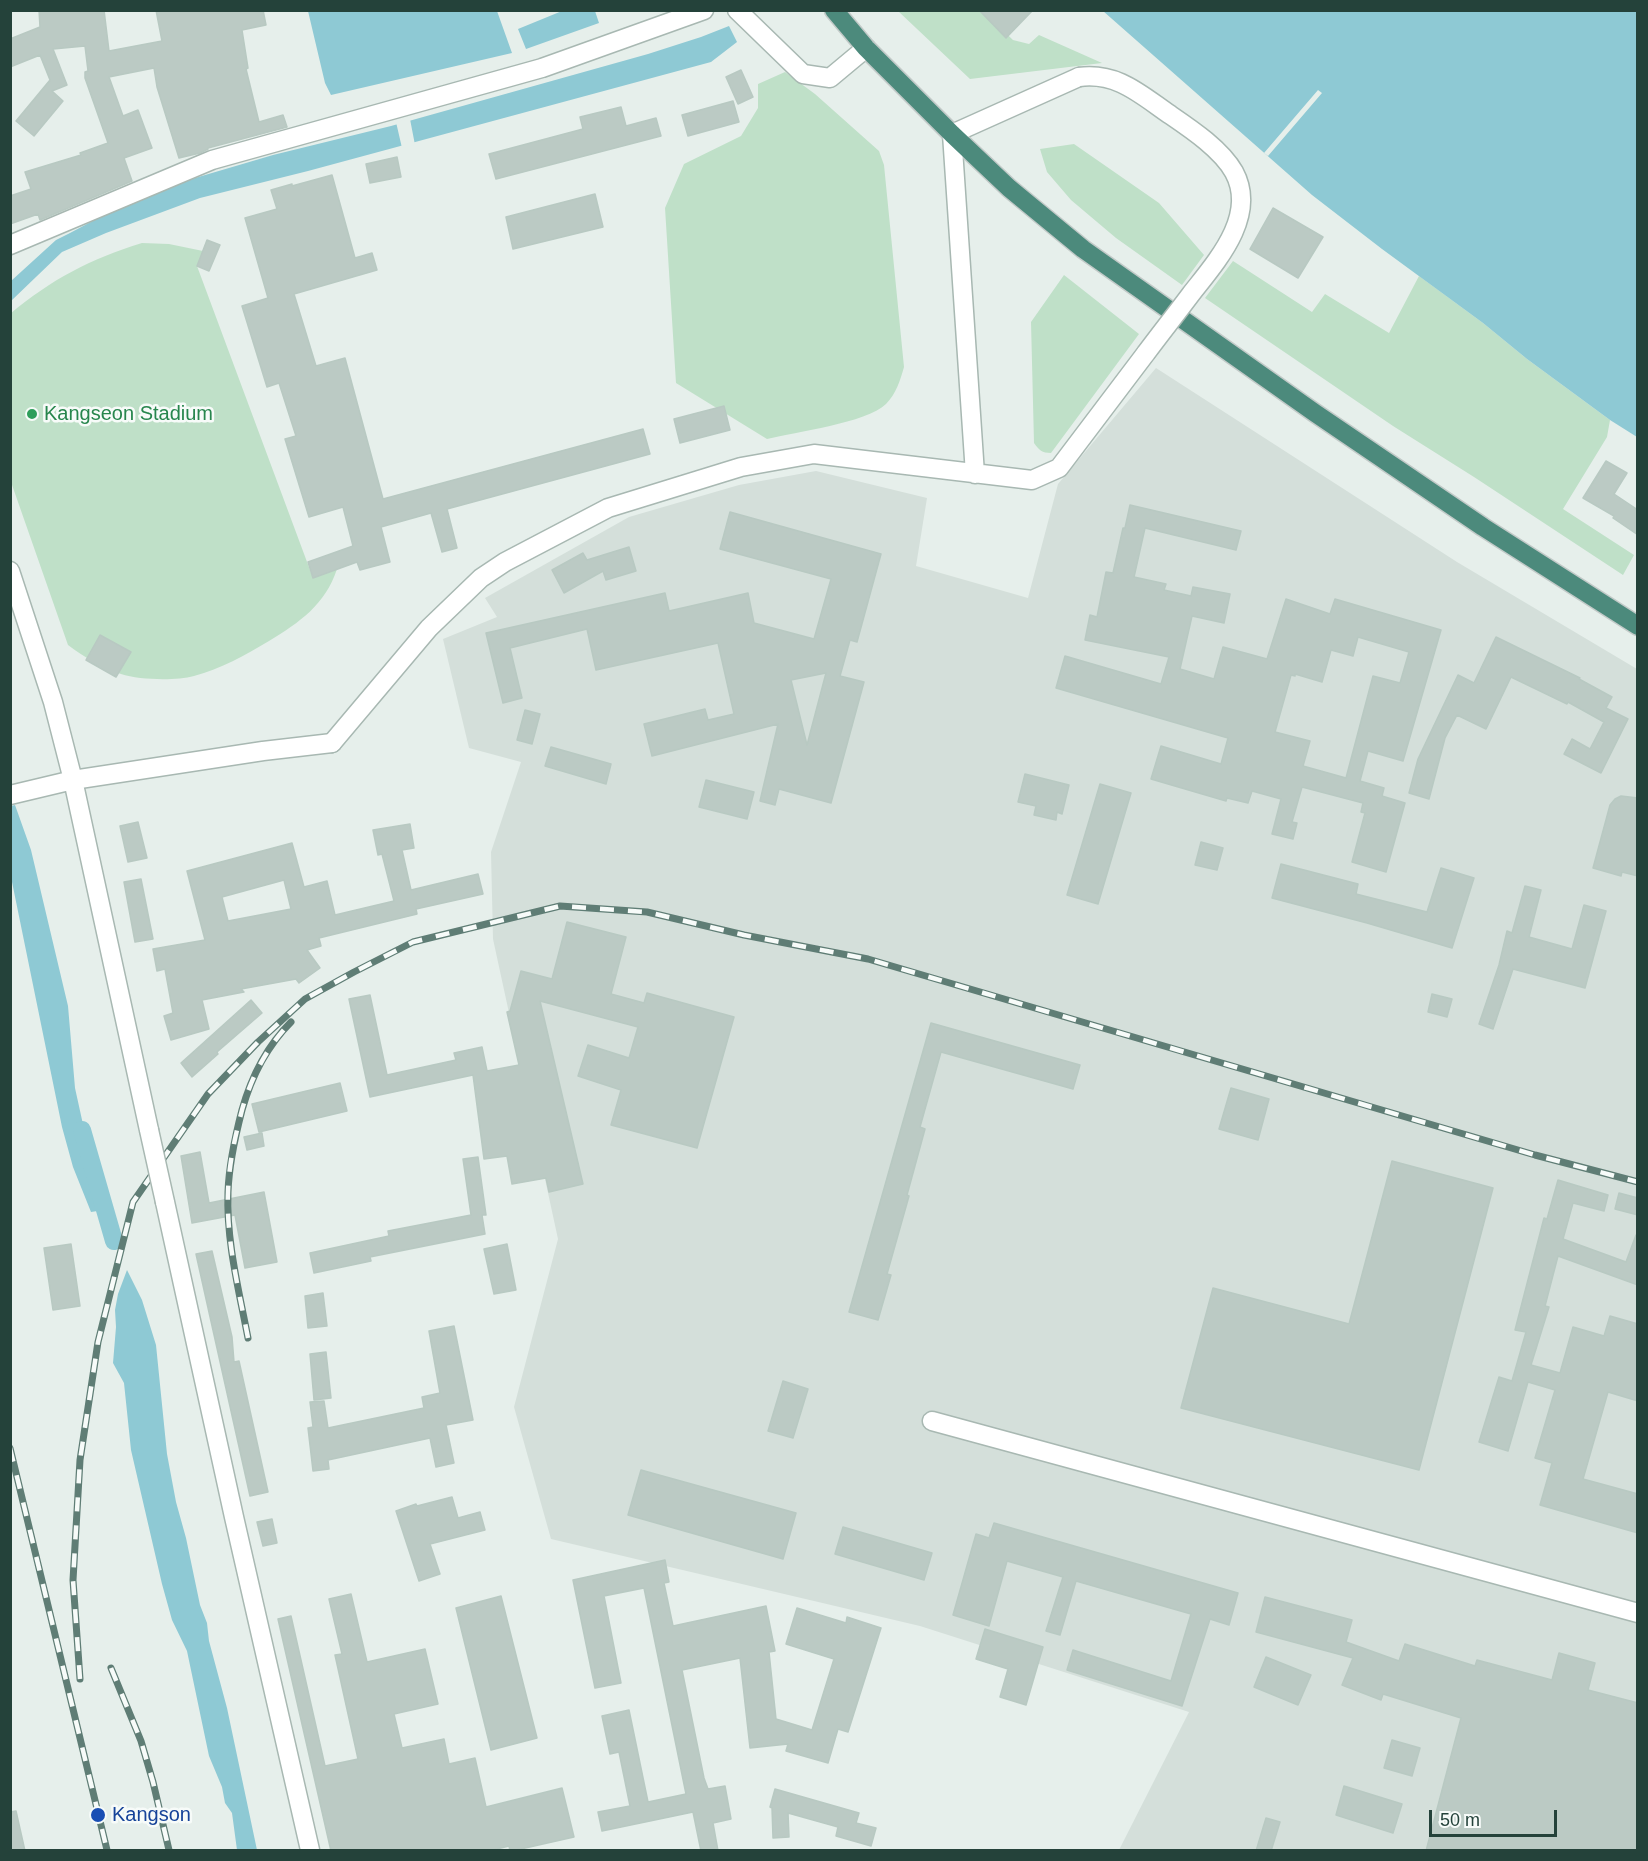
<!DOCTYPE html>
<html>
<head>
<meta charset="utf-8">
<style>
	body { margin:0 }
	#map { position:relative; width:1648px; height:1861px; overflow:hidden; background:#e6efeb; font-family:Helvetica,sans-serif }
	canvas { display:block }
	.frame { position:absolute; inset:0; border:12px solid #24423a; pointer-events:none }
	.scale { position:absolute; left:1429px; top:1810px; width:128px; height:27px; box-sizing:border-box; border:3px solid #24423a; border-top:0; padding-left:8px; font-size:18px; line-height:21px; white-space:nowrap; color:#24423a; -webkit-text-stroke:4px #f7fbf9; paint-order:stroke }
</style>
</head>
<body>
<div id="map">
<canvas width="1648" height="1861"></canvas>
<div class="frame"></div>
<div class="scale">50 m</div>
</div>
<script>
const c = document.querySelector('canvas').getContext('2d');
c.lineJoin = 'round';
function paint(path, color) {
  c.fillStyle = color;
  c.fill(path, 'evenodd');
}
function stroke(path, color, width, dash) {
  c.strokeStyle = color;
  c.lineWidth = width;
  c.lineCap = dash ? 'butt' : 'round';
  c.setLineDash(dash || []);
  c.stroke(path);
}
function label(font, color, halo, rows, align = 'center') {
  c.font = font + ' Helvetica,sans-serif';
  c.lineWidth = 5;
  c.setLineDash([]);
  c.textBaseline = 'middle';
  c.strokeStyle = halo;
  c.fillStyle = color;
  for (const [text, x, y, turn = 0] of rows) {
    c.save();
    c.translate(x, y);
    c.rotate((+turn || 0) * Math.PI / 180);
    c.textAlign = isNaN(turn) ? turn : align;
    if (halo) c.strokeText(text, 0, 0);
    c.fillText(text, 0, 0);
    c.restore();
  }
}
paint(new Path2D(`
	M1156,368L1457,562L1637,669V1850H1119L1189,1712L920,1626L551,1539L514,1407L558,1239L493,939L491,852L521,762L469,748L443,639L497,617L485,598L629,517L739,485L816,471L927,498L916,566L1028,598L1058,484Z`), '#d4dfda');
paint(new Path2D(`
	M898,11H983L1013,40L1029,44L1039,35L1102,63L970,79Z
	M785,72L815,94L879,151L884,165L904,367C900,381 896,394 886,404C866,423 796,432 767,439L676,383L665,208L684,164L741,136L758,108V84Z
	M1074,144L1159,203L1204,255L1182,285L1116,238L1071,200L1047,172L1040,149Z
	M142,243L169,244L203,251L197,266L313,578L337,569C325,605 300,622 269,641C245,655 221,669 194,676C175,681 140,680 121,674C102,668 84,657 68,645L11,482L10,314C52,279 90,259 142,243Z
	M1233,261L1312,312L1325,294L1389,333L1419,276L1483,323L1527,359L1610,420L1607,437L1563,509L1634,555L1623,575L1474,477L1393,426L1205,298Z
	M1064,275L1139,334L1051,453C1042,453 1039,450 1034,443L1031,322Z`), '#bfe0c8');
paint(new Path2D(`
	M308,11H497L512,53L331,95L325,83Z
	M562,11H595L599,23L526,49L518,29Z
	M1103,11H1637V437L1610,420L1527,359L1483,323L1382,249L1312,195Z
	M729,26L737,42L711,62L308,171L200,198L106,233L62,252L11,301V281L56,240L70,233L102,216L195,178L273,155L391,126L648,54L701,37Z
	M15,805L31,850L68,1006L75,1088L95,1179L104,1210L91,1212L73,1167L62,1127L11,877V806Z
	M127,1270L142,1300L156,1345L167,1454L176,1502L186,1538L200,1605L207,1623L209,1641L227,1708L257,1850H237L232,1813L225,1803L222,1787L209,1756L187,1651L172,1620L162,1584L131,1450L124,1383L113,1363L116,1327L115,1310L118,1294Z`), '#8ec9d4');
paint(new Path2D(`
	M1318,90L1322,93L1268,156L1264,153Z
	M410,119L415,145L402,148L396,122Z`), '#e6efeb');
stroke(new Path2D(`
	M82,1130L114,1241`), '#8ec9d4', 18);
const building = new Path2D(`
	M39,10H104L109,51L162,41L156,10H263L266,25L242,30L248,68L246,69L259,122L283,115L287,127L208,148V149L200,153L179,158L157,87L154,68L109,77L123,116L138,110L152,148L124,158L132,181L40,220L38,214L10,224V196L31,189L25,172L81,155L80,153L108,143L85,78V72L88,71L85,46L53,49L67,85L52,91L63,101L34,136L16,121L50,80L40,55L10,67V39L40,27Z
	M979,10H1033L1006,38Z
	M741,70L753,97L738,104L726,77Z
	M733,101L739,122L688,136L682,115Z
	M621,107L626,126L656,118L661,136L496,179L489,154L583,129L580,117Z
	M397,157L401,177L370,183L366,164Z
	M332,175L355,258L372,253L377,270L294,294L316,366L345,358L383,499L643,429L650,454L447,509L457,548L442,552L431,513L381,527L390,562L360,570L357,562L313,578L308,562L353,546L343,507L309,517L285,439L296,436L279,383L267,387L242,306L268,298L245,218L277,209L271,190L292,184V186Z
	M595,194L603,227L513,249L506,217Z
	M1273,208L1323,237L1298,278L1250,249Z
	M207,240L220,245L209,271L197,266Z
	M724,406L730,430L680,443L674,419Z
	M1606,461L1627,473L1614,494L1638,510V535L1613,518L1614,516L1583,498Z
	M1130,505L1241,531L1236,550L1145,528L1134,577L1166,584L1164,590L1191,596L1193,587L1230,594L1224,623L1192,616L1180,669L1214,679L1223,647L1267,659L1286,599L1330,614L1335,599L1441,630L1403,761L1368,751L1360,781L1384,788L1382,796L1405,803L1386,872L1352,862L1365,813L1361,812L1363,803L1302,787L1292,822L1297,823L1293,839L1272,834L1281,799L1252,791L1248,803L1227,798L1226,801L1151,779L1161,746L1221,764L1228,738L1056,688L1065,656L1161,684L1169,657L1085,640L1090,615L1097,617L1106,572L1113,573L1123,528H1125ZM1358,637L1409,652L1400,683L1373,676L1346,778L1303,766L1310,741L1275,732L1291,675L1295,676V674L1322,682L1331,650L1353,656Z
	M730,512L881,554L857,642L850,640L840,676L864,682L831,803L779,789L775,805L760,801L778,724L652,756L644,724L705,709L708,720L734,714L718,643L596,670L587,629L510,648L522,698L503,703L486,633L665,593L669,611L748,593L754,623L814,639L831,579L720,549ZM826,673L807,745L791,680Z
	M629,547L636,571L606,580L603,571L564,593L552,570L583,553L587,560Z
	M100,635L131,652L116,677L86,660Z
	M1496,637L1580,678L1579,679L1612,697L1606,708L1628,719L1601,773L1564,754L1572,739L1590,749L1604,722L1568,702L1567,704L1511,677L1486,729L1457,715L1445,738L1429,799L1409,793L1418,759L1458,675L1474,683Z
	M525,710L540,714L532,744L517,740Z
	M551,747L611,764L606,784L545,766Z
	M1025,774L1069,785L1062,814L1057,812L1056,820L1034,815L1036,806L1018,802Z
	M706,780L754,792L747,819L699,807Z
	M1100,784L1131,793L1098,904L1067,895Z
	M1621,796L1638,798V876L1622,872L1621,876L1593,868L1610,805L1615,799Z
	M138,822L147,858L128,862L120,826Z
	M410,824L414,848L402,850L411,890L478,874L483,894L416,909L417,914L319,938L321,946L307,950L320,968L299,983L296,979L241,989L244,992L202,1000L209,1029L171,1040L164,1016L173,1013L165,969L157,971L153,949L205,940L187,871L292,843L304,887L327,881L335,915L394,901L382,854L378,855L373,830ZM284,880L291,909L228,921L222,897Z
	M1201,842L1223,848L1217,870L1195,865Z
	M1281,864L1358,884L1356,894L1427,912L1441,868L1474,878L1452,948L1367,923L1272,898Z
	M141,879L153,939L135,942L124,882Z
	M1525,886L1541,890L1529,937L1572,949L1584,905L1606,911L1585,988L1513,969L1493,1029L1479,1024L1499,965L1507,931L1512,933Z
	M567,922L626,937L611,994L644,1003L647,993L734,1017L697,1148L611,1125L621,1090L578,1076L588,1045L629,1058L638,1027L540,1001L583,1184L549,1192L546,1178L512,1184L507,1156L484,1159L473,1075L370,1097L349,999L370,995L387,1075L456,1060L454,1053L482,1047L487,1071L519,1065L507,1012L510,1011L521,971L552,979Z
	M1432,994L1452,999L1447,1017L1428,1012Z
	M251,1000L262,1013L217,1052L218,1054L192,1077L181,1063Z
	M931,1023L1080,1065L1073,1089L941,1052L920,1127L925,1129L907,1195L909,1196L887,1274L891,1275L878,1320L849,1312Z
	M340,1083L347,1111L259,1132L252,1104Z
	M1231,1088L1269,1099L1258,1140L1219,1129Z
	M262,1133L264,1146L247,1150L244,1137Z
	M200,1152L209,1203L264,1192L277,1262L245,1268L235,1215L192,1223L181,1156Z
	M478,1157L486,1215H482L485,1234L370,1257L371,1261L314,1273L310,1253L389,1236L388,1231L471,1215L463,1159Z
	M1392,1161L1493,1188L1419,1470L1181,1408L1213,1288L1349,1324Z
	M1558,1180L1608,1195L1604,1211L1573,1203L1563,1239L1626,1262L1636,1235H1638V1285L1558,1256L1545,1306L1549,1307L1531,1365L1560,1373L1573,1327L1604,1336L1610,1316L1638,1324V1401L1608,1392L1583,1479L1638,1494V1533L1540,1505L1552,1463L1535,1458L1555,1390L1528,1382L1508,1451L1479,1442L1499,1377L1512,1381L1526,1332L1515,1330L1544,1218L1547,1219Z
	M1619,1193L1638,1198V1215L1615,1209Z
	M71,1244L80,1306L53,1310L44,1248Z
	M507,1244L516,1290L494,1294L484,1249Z
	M212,1251L232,1337L234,1362L239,1361L268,1492L250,1496L196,1254Z
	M323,1293L327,1326L308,1328L305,1296Z
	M454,1326L473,1420L446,1425L454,1463L436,1467L430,1438L328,1460L329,1469L313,1471L308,1428L313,1427L310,1402L324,1401L328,1428L424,1408L422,1397L440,1393L429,1331Z
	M326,1352L331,1398L314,1400L310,1354Z
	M783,1381L808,1389L793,1438L768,1431Z
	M641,1470L796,1513L783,1559L628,1515Z
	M452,1497L458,1518L480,1512L485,1530L430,1544L440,1574L419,1581L396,1511L416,1504L417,1506Z
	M272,1519L277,1543L263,1546L257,1522Z
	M994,1523L1238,1593L1229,1625L1210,1619L1182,1706L1067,1670L1073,1650L1171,1681L1191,1614L1076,1581L1060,1635L1046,1631L1063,1577L1007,1561L989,1626L953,1615L976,1534L989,1538Z
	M843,1527L932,1553L924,1580L835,1554Z
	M665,1560L669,1582L664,1583L673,1626L766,1606L775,1651L769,1652L776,1719L812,1730L834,1659L786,1644L797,1608L846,1623L847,1617L881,1628L848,1732L838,1729L828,1763L786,1751L788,1744L750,1748L740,1658L682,1670L704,1778L708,1789L725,1786L731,1819L713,1823L718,1851H701L693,1812L602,1831L598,1812L630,1806L619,1752L610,1754L602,1716L629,1710L648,1802L686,1794L644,1588L604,1596L621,1683L595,1688L573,1580Z
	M351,1594L367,1662L425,1649L438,1704L394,1714L402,1748L444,1739L449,1764L475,1758L486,1807L562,1788L574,1837L512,1851H510L509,1846L489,1851H331L278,1619L291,1616L325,1766L358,1759L335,1655L342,1654L329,1599Z
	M501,1596L537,1738L491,1750L456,1608Z
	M1265,1597L1352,1620L1346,1642L1399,1661L1405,1644L1475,1666L1477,1660L1552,1680L1559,1653L1595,1663L1588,1690L1638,1703V1851H1426L1461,1718L1383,1694L1381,1700L1342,1685L1353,1658L1256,1632Z
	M985,1629L1043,1647L1026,1705L1000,1697L1008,1669L976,1659Z
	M1266,1657L1311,1675L1298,1705L1254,1687Z
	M1392,1740L1420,1748L1412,1776L1384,1768Z
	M1344,1786L1402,1804L1393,1833L1336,1815Z
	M775,1789L859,1813L856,1823L876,1828L871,1846L836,1836L838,1827L788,1813L789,1837L773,1838L772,1808L770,1807Z
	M16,1811L25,1851H10V1812Z
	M1266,1818L1280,1822L1271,1851H1256Z`);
paint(building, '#bbcac4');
stroke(building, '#b8c9c2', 1.5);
const minor = new Path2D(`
	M737,10L803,74L830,78L866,48
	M10,245L212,160L542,68L704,10
	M975,474L952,134L1079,77
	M10,571L53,702L73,780L149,1130
	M332,743L429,628L481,578L505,562L608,508L741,467L814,454L1032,480L1059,468L1146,353
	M165,1202L234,1517L310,1850
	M932,1421L1638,1613`);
const tertiary = new Path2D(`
	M10,795L73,780L263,751L332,743`);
const trunk = new Path2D(`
	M834,10L866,48L952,134L1009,188L1083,249L1315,413L1483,527L1638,626`);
stroke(minor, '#a8b8b2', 21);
stroke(tertiary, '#a8b8b2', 21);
stroke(trunk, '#c2cac8', 21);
stroke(minor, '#fff', 18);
stroke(tertiary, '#fff', 18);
stroke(trunk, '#4c8a7c', 18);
const rail = new Path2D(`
	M248,1338C239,1291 226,1240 228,1192C229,1163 235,1137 242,1110C251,1078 267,1046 291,1022
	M10,1448L107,1850
	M111,1668L141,1741L153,1782L169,1850
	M80,1679L73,1580L80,1460L98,1342L133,1202L208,1094L258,1042L305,999L354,972L413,942L560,906L647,912L744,935L868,959L1535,1155L1638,1182`);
stroke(rail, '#5f7d75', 7);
stroke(rail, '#f7fbf9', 4.5, [14]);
const minorBridge = new Path2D(`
	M1079,77C1117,72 1140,94 1169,114C1191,129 1221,149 1234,172C1258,216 1216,262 1191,294C1176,314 1161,333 1146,353
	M149,1130L165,1202`);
stroke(minorBridge, '#a8b8b2', 21, []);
stroke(minorBridge, '#fff', 18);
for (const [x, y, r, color] of [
	[32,414,6,"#2e9e5b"],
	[98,1815,8,"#1a4fb4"]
]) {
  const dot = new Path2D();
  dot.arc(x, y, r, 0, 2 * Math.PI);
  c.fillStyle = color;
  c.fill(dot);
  stroke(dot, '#f7fbf9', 2);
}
label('20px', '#27864d', '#f7fbf9', [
	["Kangseon Stadium",44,414]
], 'left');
label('20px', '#164399', '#f7fbf9', [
	["Kangson",112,1815]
], 'left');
</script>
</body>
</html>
